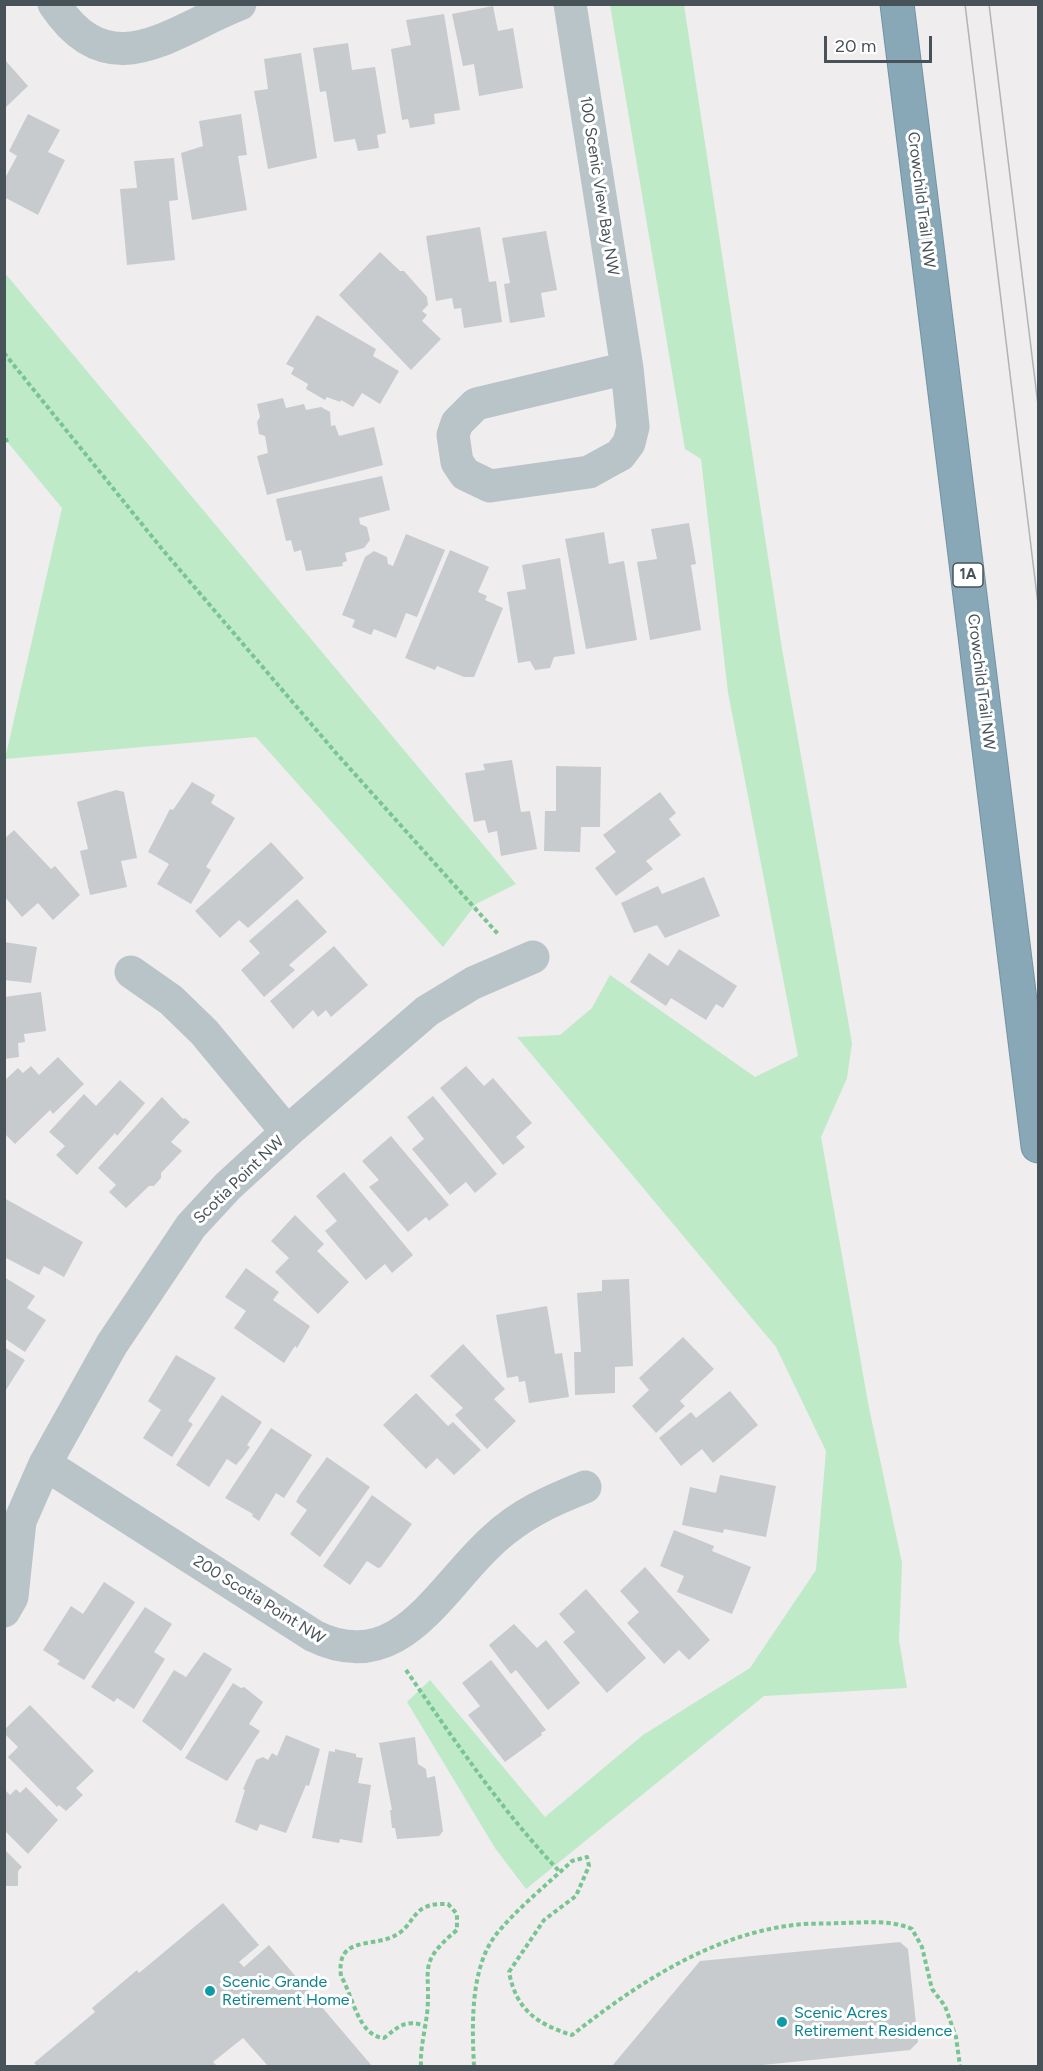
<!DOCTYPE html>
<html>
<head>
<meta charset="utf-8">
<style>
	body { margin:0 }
	#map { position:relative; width:1043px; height:2071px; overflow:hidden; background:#efeded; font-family:Figtree,sans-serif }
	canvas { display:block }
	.frame { position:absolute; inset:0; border:6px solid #475358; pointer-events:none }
	.scale { position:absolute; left:824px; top:36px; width:108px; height:27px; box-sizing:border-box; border:3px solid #475358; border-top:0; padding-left:8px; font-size:18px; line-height:21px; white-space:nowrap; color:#475358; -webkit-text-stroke:4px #fff; paint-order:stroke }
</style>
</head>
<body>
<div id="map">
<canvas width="1043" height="2071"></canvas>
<div class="frame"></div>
<div class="scale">20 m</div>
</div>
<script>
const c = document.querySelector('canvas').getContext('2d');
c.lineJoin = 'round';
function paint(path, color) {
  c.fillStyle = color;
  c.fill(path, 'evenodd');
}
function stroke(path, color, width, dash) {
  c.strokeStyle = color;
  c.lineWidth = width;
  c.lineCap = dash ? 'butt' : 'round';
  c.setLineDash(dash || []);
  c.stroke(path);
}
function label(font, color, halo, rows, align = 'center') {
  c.font = font + ' Figtree,sans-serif';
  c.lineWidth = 6;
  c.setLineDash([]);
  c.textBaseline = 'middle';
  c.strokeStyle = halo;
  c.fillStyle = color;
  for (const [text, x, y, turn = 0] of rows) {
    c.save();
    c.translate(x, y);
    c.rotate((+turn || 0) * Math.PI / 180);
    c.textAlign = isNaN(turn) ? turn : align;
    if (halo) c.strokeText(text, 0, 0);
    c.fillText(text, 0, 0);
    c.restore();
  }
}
paint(new Path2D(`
	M610,5H684L782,649L852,1043L847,1078L821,1137L869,1408L902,1563L899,1640L907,1688L764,1696L526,1889L495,1848L407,1702L430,1680L545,1817L643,1735L750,1668L816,1570L826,1451L776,1347L517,1037L560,1035L592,1008L610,975L755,1077L798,1056L728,692L701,459L685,449Z
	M4,272L516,884L476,904L443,947L256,737L5,759L62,508L5,439Z`), '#beeac7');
paint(new Path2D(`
	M493,6L498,31L513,28L523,88L479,96L474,64L463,66L452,14Z
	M444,14L460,110L434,114L435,124L410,128L408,119L402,120L391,49L411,45L406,20Z
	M348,43L352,70L375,67L386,133L377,135L379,148L358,151L355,139L334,142L326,91L320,92L313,48Z
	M301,53L317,158L268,169L254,91L268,89L264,59Z
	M5,60L28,86L5,108Z
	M28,114L60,130L48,152L65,160L38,215L4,197V180L17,156L9,151Z
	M241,114L247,155L238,156L247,210L192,220L181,153L203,146L199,121Z
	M174,158L178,200L169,201L175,260L127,265L120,189L137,188L134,161Z
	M480,227L489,282L496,281L502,322L464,328L461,308L454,309L452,298L436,301L426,236Z
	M546,231L557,290L541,293L545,317L510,323L504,284L510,283L502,238Z
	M380,252L400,271H404L427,297L428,305L422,311L427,315L422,321L441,339L411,370L339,295Z
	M317,315L376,349L373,356L399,371L380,404L362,393L353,407L341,400L340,402L327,397L325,400L306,389L308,384L291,374L294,368L286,364Z
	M283,398L286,408L304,404L306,410L321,407L330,412L331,426L335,425L339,436L374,427L383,465L267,495L257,456L268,453L265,436L259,434L257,422L260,417L257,404Z
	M382,476L390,510L359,518L360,524L367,527L370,540L364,548L345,553L347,561L342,563L343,566L306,571L301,550L294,552L291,540L286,541L276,499Z
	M689,523L696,564L691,565L701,630L650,640L637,562L657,559L651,529Z
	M604,532L609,564L624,561L637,640L586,649L565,539Z
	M406,534L445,550L417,617L406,613L396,638L374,629L371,635L352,627L355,620L342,615L365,557L374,551L387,557L388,564L393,566Z
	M450,550L489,567L478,592L487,596L485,600L503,608L474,677H464L437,666L435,670L405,658Z
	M560,558L575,654L554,657L550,668L535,670L530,661L518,663L507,592L526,589L522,565Z
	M512,760L521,812L530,811L537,849L501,856L497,831L488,833L485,820L474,822L465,773L485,770L483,764Z
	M556,766L601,767L600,827H581L580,852L544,851L545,811H556Z
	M192,782L215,795L211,803L235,818L206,867L211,870L191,904L157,884L169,864L148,852L170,809L173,810Z
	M116,790L124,792L137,858L121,861L127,887L90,895L80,851L88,849L77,802Z
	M660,792L676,813L669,819L681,835L646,861L653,869L616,896L595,868L616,852L603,835Z
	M14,830L51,869L55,866L80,895L53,920L38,903L22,917L4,896V839Z
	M271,842L304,878L248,928L239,920L220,938L195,911Z
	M704,877L720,916L665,938L657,925L634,933L621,903L658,886L662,894Z
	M297,899L327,932L289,965L295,970L264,997L241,970L260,953L249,941Z
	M4,942L37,947L31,983L4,980Z
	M334,946L368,985L331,1017L326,1010L318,1017L313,1010L293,1029L270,1001Z
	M679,949L737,986L723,1008L716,1004L706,1020L671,998L666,1006L630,982L649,953L668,966Z
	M41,992L46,1031L24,1034L25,1042L18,1043L19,1057L4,1059V997Z
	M58,1057L84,1084L53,1114L50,1110L15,1144L4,1133V1081L18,1068L23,1073L31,1066L39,1075Z
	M466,1066L484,1086L493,1078L532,1123L516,1137L525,1147L503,1165L440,1088Z
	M120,1080L145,1103L117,1136L115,1133L77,1175L56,1155L65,1146L49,1132L84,1094L96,1106Z
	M433,1096L497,1174L475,1193L466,1182L450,1195L412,1149L424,1139L407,1117Z
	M162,1097L183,1119L185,1118L190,1122L171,1142L182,1151L161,1173V1178L154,1186H149L126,1208L109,1192L116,1185L98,1168Z
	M391,1136L449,1205L429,1221L426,1217L408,1232L369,1187L379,1180L362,1161Z
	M344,1172L413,1255L392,1273L385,1264L366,1280L325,1231L337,1221L316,1196Z
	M4,1198L83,1242L64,1277L44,1266L39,1275L4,1257Z
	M295,1215L324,1244L317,1251L349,1282L318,1314L275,1272L289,1258L271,1241Z
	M246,1268L279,1292L273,1300L310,1326L297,1348L295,1346L284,1363L234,1328L246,1311L225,1297Z
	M4,1277L35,1296L27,1308L46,1320L25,1352L4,1338Z
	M629,1279L633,1366L615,1367V1393L575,1395L574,1352H581L577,1293L602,1291V1280Z
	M547,1306L555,1354L562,1353L569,1397L529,1403L525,1381L519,1382L518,1376L507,1378L496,1315Z
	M683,1337L714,1369L680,1401L685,1406L656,1433L632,1406L649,1390L639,1378Z
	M463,1344L505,1389L494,1399L516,1421L487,1449L455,1415L463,1408L430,1376Z
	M4,1347L25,1360L4,1393Z
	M176,1355L216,1378L188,1421L193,1424L172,1457L143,1438L161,1410L148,1401Z
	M730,1391L758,1425L713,1463L702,1449L681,1466L659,1438L691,1412L696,1418Z
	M416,1393L448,1426L453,1422L481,1450L454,1475L437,1458L426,1469L383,1425Z
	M222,1395L262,1422L247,1445L250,1447L243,1457L236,1465L227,1459L209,1487L176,1465Z
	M271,1428L312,1455L284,1498L276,1493L259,1521L252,1516L253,1514L225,1498Z
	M327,1457L370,1487L320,1557L290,1534L307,1510L296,1502L299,1496Z
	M720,1475L776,1486L766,1537L724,1529L723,1533L682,1525L690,1487L716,1493Z
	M372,1495L412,1524L381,1567L378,1568L367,1561L350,1585L323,1566Z
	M674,1530L714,1546L712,1551L751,1567L732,1614L677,1592L684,1576L660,1566Z
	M645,1567L710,1640L689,1660L679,1650L664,1664L627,1623L639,1612L620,1591Z
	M104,1582L135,1602L84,1680L57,1664L60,1661L43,1650L71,1606L83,1614Z
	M586,1589L646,1658L607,1693L563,1642L575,1632L559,1614Z
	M145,1607L172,1624L154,1652L165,1659L134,1709L117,1698L114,1702L91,1687Z
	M514,1624L537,1648L546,1640L580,1683L548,1710L516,1670L511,1674L489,1645Z
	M204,1652L232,1669L181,1751L142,1721L174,1670L186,1677Z
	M491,1660L546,1730L541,1733L542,1735L505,1762L468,1715L480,1706L462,1683Z
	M233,1683L241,1688L244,1687L263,1702L249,1724L260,1731L227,1781L185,1758Z
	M30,1705L94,1771L76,1788L83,1795L66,1811L59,1805L57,1807L8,1757L18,1747L4,1733V1730Z
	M286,1735L320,1749L309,1786L306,1785L286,1833L260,1824L257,1831L235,1822L245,1790L243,1789L256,1760L263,1757L268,1760L272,1753L277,1756Z
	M415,1737L418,1764L426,1769L427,1778L435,1776L443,1831L439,1836L397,1839L395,1828H392L390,1810H392L379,1743Z
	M335,1749L356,1754V1757L363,1758L358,1783L371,1785L362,1843L340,1839L339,1843L312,1838L329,1751L335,1752Z
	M26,1787L58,1820L28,1854L4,1830V1789L10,1795L16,1789L20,1793Z
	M4,1849L22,1867L18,1871V1886H4Z
	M223,1903L259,1945L239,1962L244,1967L269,1945L372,2066H268L243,2038L213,2062L217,2066H37L34,2063L95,2012L92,2008L137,1970L139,1973Z
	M900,1942L908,1949L918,2042L910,2050L753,2066H612L700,1961Z`), '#c7cbce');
const motorway = new Path2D(`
	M897,4L1038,1146`);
stroke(motorway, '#7393a4', 35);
stroke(new Path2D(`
	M4,353L162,549L336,753L498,934
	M4,441L11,439
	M406,1670C454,1740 502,1811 560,1872
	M421,2066C420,2049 425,2031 427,2014C432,1969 415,1965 457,1930V1914L448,1904C408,1902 418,1926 392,1937C369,1947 336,1937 341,1976C353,1996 358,2036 384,2038C399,2026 406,2019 425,2026
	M474,2066C472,2026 470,1970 495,1936C514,1911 549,1883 572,1861L587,1857L589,1866L576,1896L544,1920L509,1972C516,2009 536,2024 572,2035C637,1984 710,1935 794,1925C809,1923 825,1924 840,1923C865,1923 889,1919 912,1929L922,1947L932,1989L945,2006L956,2037L960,2066`), '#79c592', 4, [4.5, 3]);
stroke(new Path2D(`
	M54,4C110,89 171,31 240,4
	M570,4L627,368L633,427L629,443L620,455L607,462L589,472L490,486L465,474L457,462L453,435L457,423L476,404L627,368
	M131,972L171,1000L204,1032L287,1132
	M45,1464L314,1636C400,1678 439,1588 494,1539C521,1514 550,1501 585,1487
	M4,1611L12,1597L20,1521L45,1464L112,1344L191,1226L228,1186L287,1132L427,1011L473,983L533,957`), '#b9c4c8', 33);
stroke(motorway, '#88a8b8', 33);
stroke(new Path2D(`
	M965,4L1038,604
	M989,4L1038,405`), '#afb3b7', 1.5);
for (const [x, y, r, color] of [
	[210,1991,6,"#0f9aa8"],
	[782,2022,6,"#0f9aa8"]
]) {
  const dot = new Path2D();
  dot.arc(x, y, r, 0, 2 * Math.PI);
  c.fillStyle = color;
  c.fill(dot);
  stroke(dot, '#fff', 2);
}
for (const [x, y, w] of [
	[968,575,30]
]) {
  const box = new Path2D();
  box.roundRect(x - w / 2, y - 12, w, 24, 4.5);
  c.fillStyle = '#fff';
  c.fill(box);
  stroke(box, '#475358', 1.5);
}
label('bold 15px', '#475358', null, [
	["1A",968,575]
]);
label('16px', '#475358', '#fff', [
	["100 Scenic View Bay NW",599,186,81],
	["Crowchild Trail NW",921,200,83],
	["Crowchild Trail NW",981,682,83],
	["Scotia Point NW",239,1180,-44],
	["200 Scotia Point NW",259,1600,32]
]);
label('16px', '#0d838f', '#fff', [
	["Scenic Grande",222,1982],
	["Retirement Home",222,2000],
	["Scenic Acres",794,2013],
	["Retirement Residence",794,2031]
], 'left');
</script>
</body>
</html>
